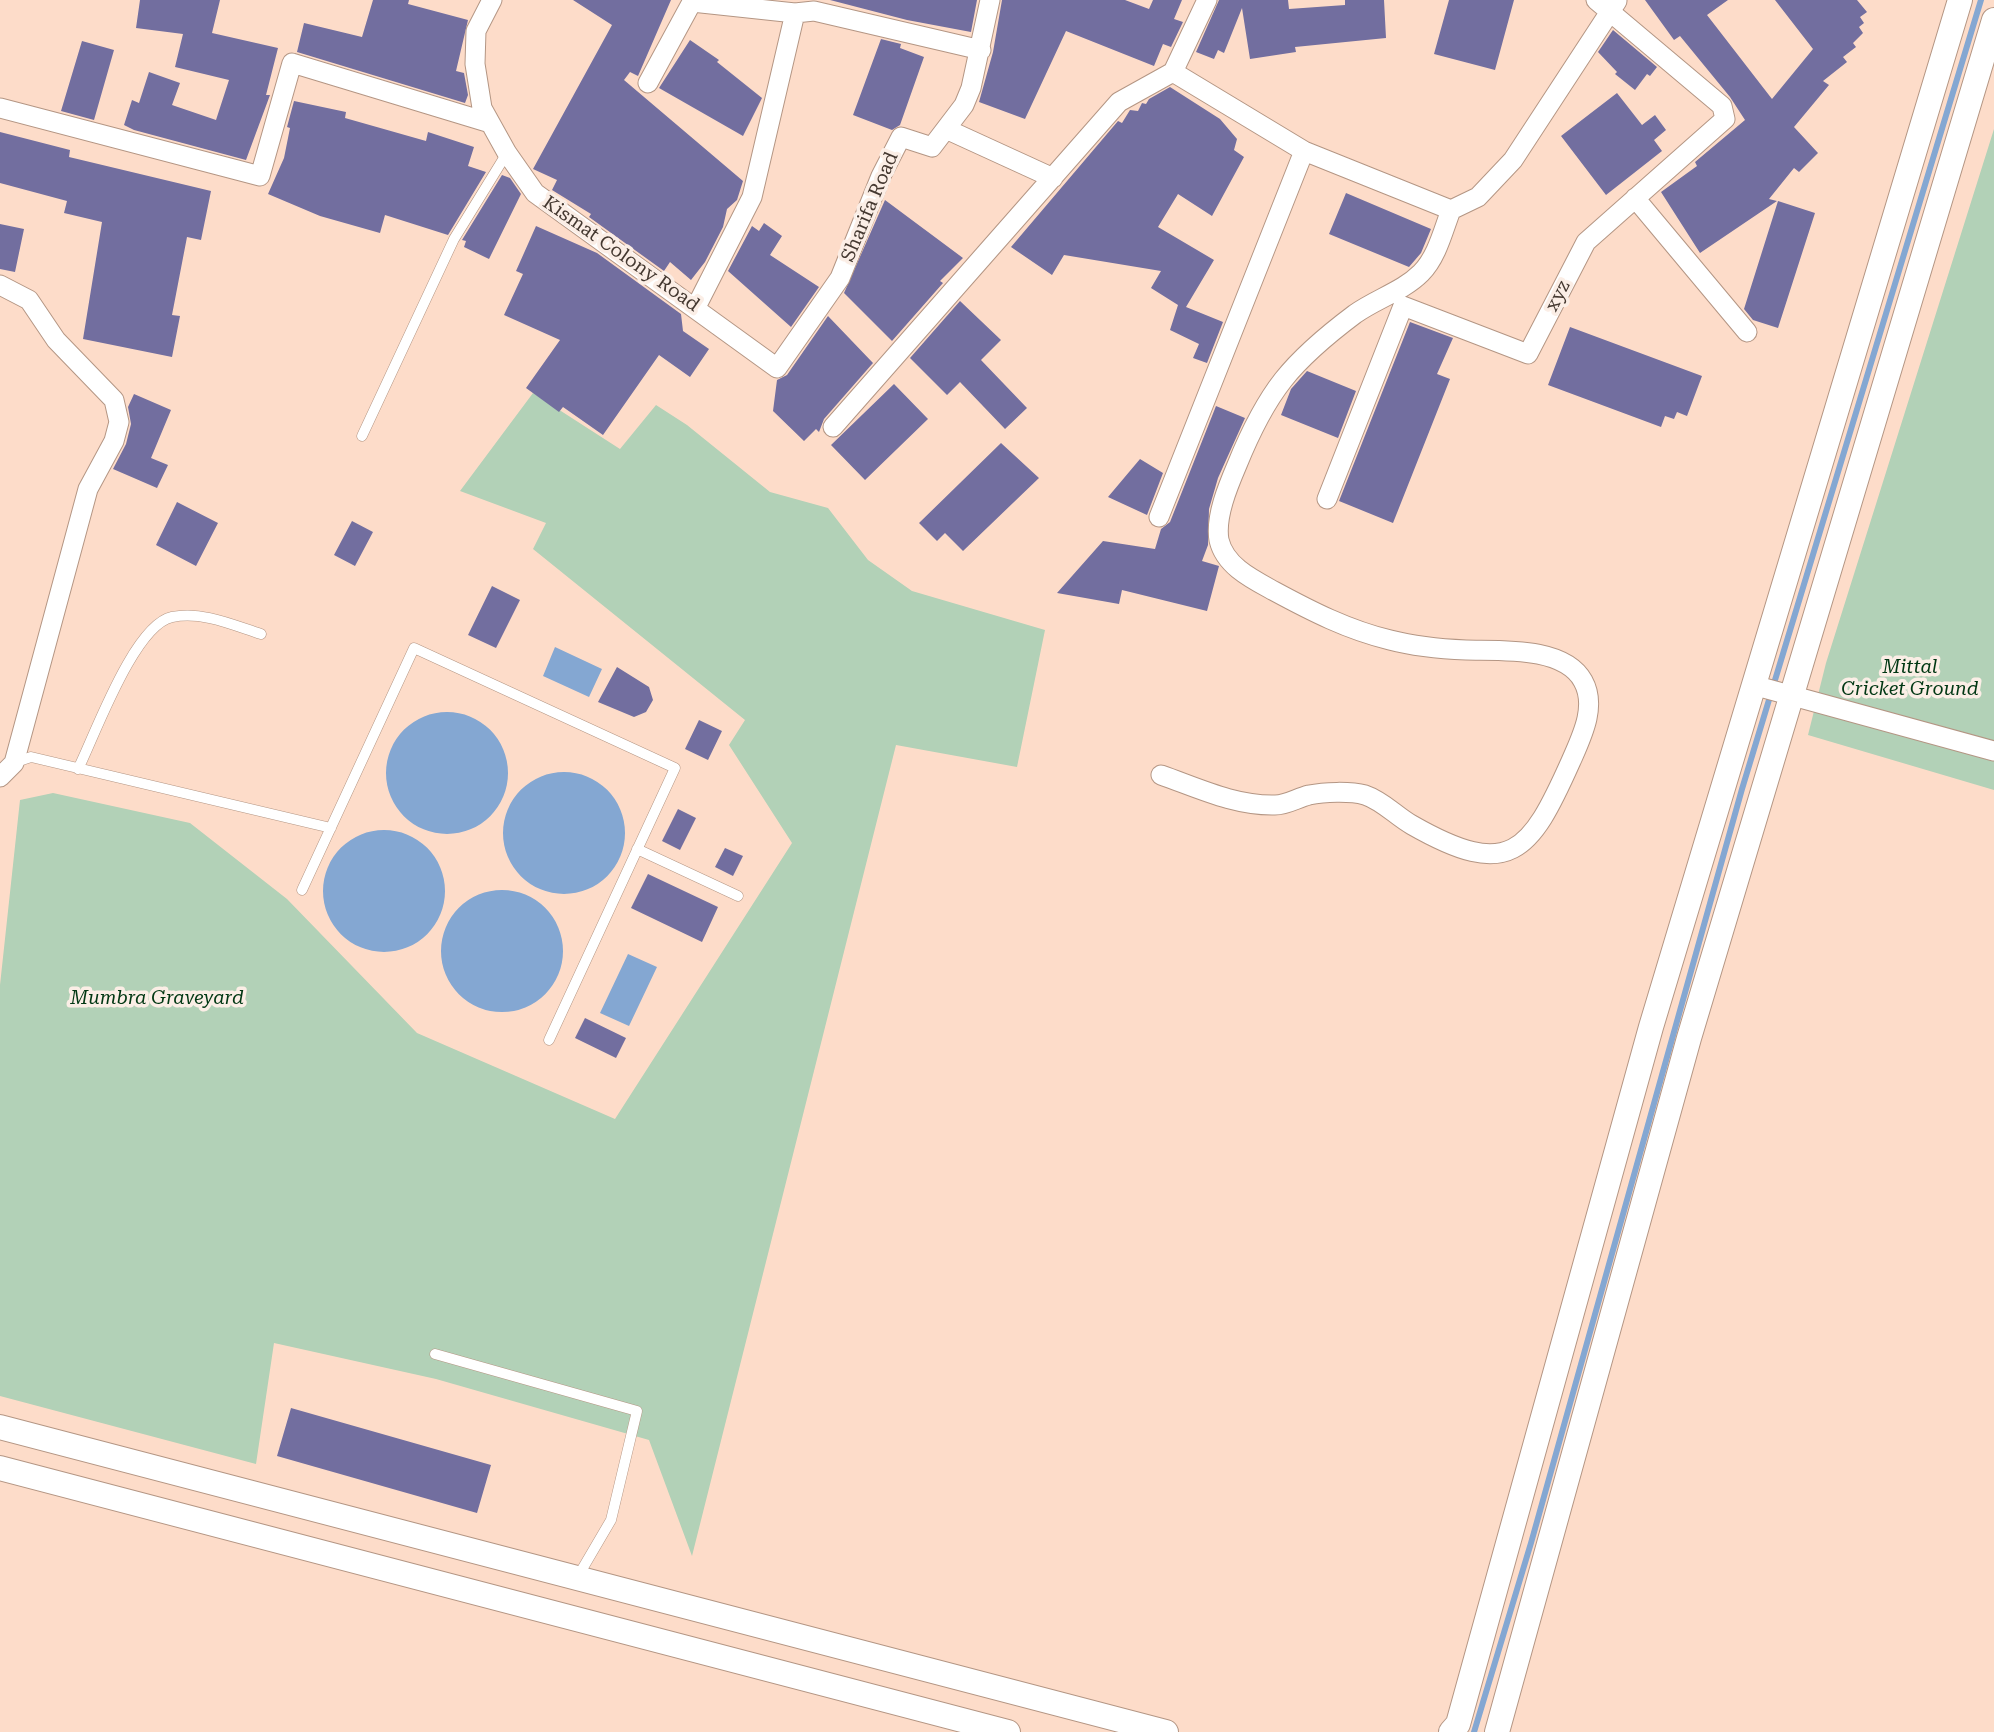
<!DOCTYPE html>
<html>
<head>
<meta charset="utf-8">
<style>
	body { margin:0 }
	canvas { display:block; background:#fddcc9 }
</style>
</head>
<body>
<canvas width="1994" height="1732"></canvas>
<script>
const c = document.querySelector('canvas').getContext('2d');
c.lineJoin = 'round';
function paint(path, color) {
  c.fillStyle = color;
  c.fill(path, 'evenodd');
}
function stroke(path, color, width, dash) {
  c.strokeStyle = color;
  c.lineWidth = width;
  c.lineCap = dash ? 'butt' : 'round';
  c.setLineDash(dash || []);
  c.stroke(path);
}
function label(font, color, halo, rows, align = 'center') {
  c.font = font + ' "Roboto Serif",serif';
  c.lineWidth = 7;
  c.setLineDash([]);
  c.textBaseline = 'middle';
  c.strokeStyle = halo;
  c.fillStyle = color;
  for (const [text, x, y, turn = 0] of rows) {
    c.save();
    c.translate(x, y);
    c.rotate((+turn || 0) * Math.PI / 180);
    c.textAlign = isNaN(turn) ? turn : align;
    if (halo) c.strokeText(text, 0, 0);
    c.fillText(text, 0, 0);
    c.restore();
  }
}
paint(new Path2D(`
	M1994,129V790L1808,735L1826,663Z
	M533,393L620,449L656,405L687,425L770,492L828,508L868,560L912,591L1045,630L1017,767L896,745L692,1556L649,1440L436,1379L274,1343L256,1464L0,1396V985L20,800L53,793L190,823L287,899L417,1033L615,1119L792,843L729,745L745,720L533,549L546,523L460,491Z`), '#b2d1b7');
paint(new Path2D(`
	M555,647L602,669L589,697L543,676Z
	M386 773a61 61 0 1 1 122 0a61 61 0 1 1-122 0Z
	M503 833a61 61 0 1 1 122 0a61 61 0 1 1-122 0Z
	M323 891a61 61 0 1 1 122 0a61 61 0 1 1-122 0Z
	M441 951a61 61 0 1 1 122 0a61 61 0 1 1-122 0Z
	M628,954L657,967L629,1026L600,1013Z`), '#84a7d2');
stroke(new Path2D(`
	M1474,1732L1531,1543L1742,789L1981,0`), '#84a7d2', 6);
paint(new Path2D(`
	M140,0H220L212,33L278,48L266,95H270L246,160L134,130L124,125L132,100L139,103L149,72L180,83L172,105L216,120L229,80L175,67L183,34L136,28Z
	M373,0H409L408,4L468,20L456,71L464,73L468,95L465,103L297,52L304,23L362,37Z
	M573,0H671L638,76L630,72L624,80L743,181L737,200L727,209L723,227L705,262L691,280L670,262L664,271L589,217L591,214L552,190L557,180L533,169L612,25Z
	M830,0H977L971,32L907,20Z
	M1002,0H1125L1149,9L1153,0H1182L1174,19L1183,22L1171,47L1163,44L1154,66L1066,31L1025,119L979,102L993,52Z
	M1219,0H1288L1289,9L1345,5V0H1384L1386,38L1295,47L1296,52L1250,59L1242,8L1224,53L1218,50L1214,59L1196,52Z
	M1449,0H1514L1495,70L1434,54Z
	M1645,0H1728L1707,15L1772,99L1813,49L1775,0H1857L1867,12L1860,17L1864,23L1859,27L1863,33L1853,43L1856,47L1843,57L1847,62L1823,81L1829,85L1794,127L1818,153L1799,172L1794,168L1769,199L1777,201L1700,253L1661,192L1697,166L1695,162L1745,120L1730,97L1680,36L1674,40Z
	M1613,30L1657,67L1650,76L1647,74L1635,90L1615,74L1617,72L1598,52Z
	M881,39L901,44L900,48L924,57L900,125L892,130L853,115Z
	M690,40L719,60L717,62L762,98L743,136L659,88Z
	M82,41L114,50L94,120L61,111Z
	M1170,87L1220,119L1237,139L1234,150L1244,157L1212,216L1178,194L1158,227L1214,260L1186,307L1223,322L1207,363L1193,358L1199,344L1170,330L1178,305L1151,288L1161,271L1064,255L1052,275L1011,247L1118,121L1122,123L1130,110L1138,111L1142,103L1146,104L1149,99Z
	M1617,93L1642,125L1655,115L1666,130L1654,140L1662,151L1606,195L1561,136Z
	M294,101L346,112L345,118L426,141L428,132L474,147L468,166L486,172L448,235L385,215L380,233L320,216L268,194L284,158L290,128L287,127Z
	M0,132L70,150L69,157L211,191L201,240L187,237L172,315L180,316L172,357L83,339L102,222L64,213L67,201L0,183Z
	M502,175L510,178L521,194L489,259L464,247L466,241L462,240Z
	M1346,193L1431,229L1421,253L1409,267L1329,234Z
	M885,200L963,258L940,281L943,283L892,341L844,293Z
	M1778,201L1815,213L1778,328L1753,320L1744,309Z
	M764,223L782,236L770,255L819,287L791,327L728,271L752,226L759,231Z
	M0,224L24,229L15,272L0,269Z
	M536,226L597,253L681,314L683,331L709,349L690,377L659,355L603,435L563,407L559,412L526,388L560,340L504,315L523,274L516,271Z
	M960,301L1001,340L981,360L1027,408L1005,429L960,382L947,395L910,358Z
	M828,316L873,363L824,419L819,432L816,429L804,441L773,411L777,380L787,375Z
	M1410,322L1453,338L1437,374L1450,379L1393,523L1339,501Z
	M1570,327L1702,376L1687,416L1677,412L1674,419L1665,416L1661,427L1548,385Z
	M1307,371L1356,391L1338,438L1281,415L1291,389Z
	M894,384L928,419L865,480L831,445Z
	M134,394L171,410L151,458L168,465L157,488L113,469L126,444L131,424L128,407Z
	M1216,406L1245,418L1218,478L1209,509L1208,545L1202,561L1219,566L1207,611L1122,590L1119,604L1057,593L1103,541L1155,549L1161,529L1170,522Z
	M1001,443L1039,478L963,551L945,533L937,541L919,523Z
	M1140,459L1163,473L1147,515L1108,497Z
	M177,502L218,523L196,566L156,545Z
	M352,521L373,532L355,566L334,555Z
	M492,586L520,600L496,648L468,635Z
	M617,667L649,687L653,700L646,712L634,717L598,702Z
	M699,720L722,731L708,760L685,749Z
	M678,809L696,818L680,850L662,841Z
	M725,848L743,856L733,876L715,867Z
	M648,874L718,907L702,942L631,908Z
	M585,1018L626,1038L616,1058L575,1038Z
	M291,1408L491,1465L477,1513L277,1456Z`), '#726e9f');
const service = new Path2D(`
	M362,436L454,239L507,153
	M16,762L31,757L331,828
	M78,769C95,735 134,625 172,617C203,611 233,625 261,634
	M637,849L738,896
	M302,890L414,648L675,768L549,1040
	M435,1354L637,1411L611,1520L577,1578`);
const minor = new Path2D(`
	M492,0L476,31L475,64L482,108L507,153L535,193L777,368L840,278L881,176L901,137L932,147L964,105L971,88L990,0
	M1173,72L1304,151L1451,210L1478,197L1513,160L1617,1
	M648,83L692,2L795,13L814,11L981,50
	M0,108L260,176L292,63L490,123
	M946,129L1053,178
	M1635,198L1747,332
	M0,285L29,300L56,340L114,400L119,422L114,441L88,489L14,763L0,777
	M696,307L752,197L795,13
	M833,427L1119,102L1173,72L1207,0
	M1327,499L1403,306L1528,354L1586,242L1725,119L1722,106L1596,0
	M1159,517L1304,151
	M1753,685L1994,751
	M1161,775C1198,788 1235,806 1275,805C1287,805 1297,798 1309,795C1324,792 1350,791 1365,795C1383,801 1396,816 1412,825C1510,881 1530,853 1571,761C1582,736 1597,706 1583,681C1564,646 1499,651 1466,650C1442,649 1413,646 1390,640C1348,630 1311,611 1274,591C1252,579 1225,566 1219,540C1215,517 1228,486 1237,465C1267,391 1291,362 1355,314C1376,299 1403,291 1421,273C1437,257 1443,231 1451,210`);
const tertiary = new Path2D(`
	M0,1427L1166,1732
	M0,1468L1008,1732
	M1451,1732L1458,1724L1651,1027L1960,0
	M1497,1732L1689,1038L1994,20`);
stroke(service, '#b49684', 11);
stroke(minor, '#b49684', 21);
stroke(tertiary, '#b49684', 26);
stroke(service, '#fff', 10);
stroke(minor, '#fff', 19);
stroke(tertiary, '#fff', 24);
label('19px', '#443830', '#fbeee6', [
	["Sharifa Road",870,207,-67],
	["Kismat Colony Road",621,254,35],
	["xyz",1558,296,-63]
]);
label('italic 19px', '#003713', '#fbeee6', [
	["Mittal",1910,667],
	["Cricket Ground",1910,689],
	["Mumbra Graveyard",157,998]
]);
</script>
</body>
</html>
